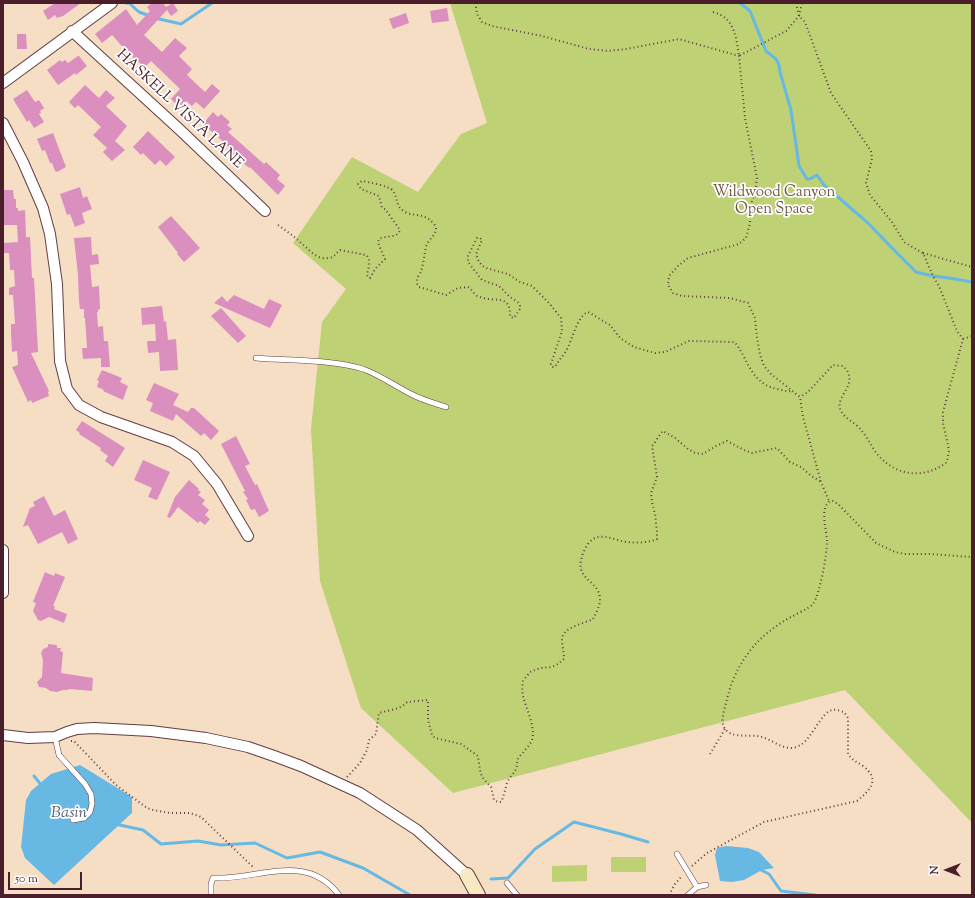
<!DOCTYPE html>
<html>
<head>
<meta charset="utf-8">
<style>
	body { margin:0 }
	#map { position:relative; width:975px; height:898px; overflow:hidden; background:#f5dec4; font-family:"Sorts Mill Goudy",serif }
	canvas { display:block }
	.frame { position:absolute; inset:0; border:4px solid #4a1f2b; pointer-events:none }
	.north { position:absolute; left:927px; top:850px; width:40px; height:40px; -webkit-text-stroke:3px #fff; paint-order:stroke; rotate:270deg; font-size:11px; font-weight:700; line-height:16px; text-align:center; color:#4a1f2b }
	.north::after { content:''; display:block; margin:auto; width:14px; height:18px; background:#4a1f2b; clip-path:polygon(50% 0,100% 100%,50% 72%,0 100%) }
	.scale { position:absolute; left:8px; top:872px; width:74px; height:18px; box-sizing:border-box; border:2px solid #4a1f2b; border-top:0; padding-left:5px; font-size:12px; line-height:14px; white-space:nowrap; color:#4a1f2b; -webkit-text-stroke:3px #fff; paint-order:stroke }
</style>
</head>
<body>
<div id="map">
<canvas width="975" height="898"></canvas>
<div class="frame"></div>
<div class="north">N</div>
<div class="scale">50 m</div>
</div>
<script>
const c = document.querySelector('canvas').getContext('2d');
c.lineJoin = 'round';
function paint(path, color) {
  c.fillStyle = color;
  c.fill(path, 'evenodd');
}
function stroke(path, color, width, dash) {
  c.strokeStyle = color;
  c.lineWidth = width;
  c.lineCap = dash ? 'butt' : 'round';
  c.setLineDash(dash || []);
  c.stroke(path);
}
function label(font, color, halo, rows, align = 'center') {
  c.font = font + ' "Sorts Mill Goudy",serif';
  c.lineWidth = 3.5;
  c.setLineDash([]);
  c.textBaseline = 'middle';
  c.strokeStyle = halo;
  c.fillStyle = color;
  for (const [text, x, y, turn = 0] of rows) {
    c.save();
    c.translate(x, y);
    c.rotate((+turn || 0) * Math.PI / 180);
    c.textAlign = isNaN(turn) ? turn : align;
    if (halo) c.strokeText(text, 0, 0);
    c.fillText(text, 0, 0);
    c.restore();
  }
}
paint(new Path2D(`
	M450,3H972V823L845,690L453,793L361,708L320,581L311,429L322,322L346,289L293,243L352,157L418,192L461,134L487,123Z
	M611,857H646V872H611Z
	M587,865V881L552,882V866Z`), '#bfd175');
paint(new Path2D(`
	M80,765L132,797V813L54,885L25,858L21,847L26,800L31,791L51,774Z
	M726,846L748,848L759,852L774,868L762,870L744,880L732,882L720,881L715,855L717,848Z`), '#67b9e3');
stroke(new Path2D(`
	M126,3H129L139,12L150,16
	M740,3L750,11L766,51L776,59L779,65L780,72L791,110L799,166L807,179H810L817,175L824,185L868,223L893,249L916,272L933,276L949,278L972,282
	M155,18L181,24L212,3
	M34,776L42,786
	M115,824L143,830L161,844L198,841L221,845L255,843L287,858L320,852L363,868L410,895
	M759,869L769,874L781,891L815,895
	M491,879L508,878L535,849L574,822L621,834L648,842`), '#67b9e3', 3);
paint(new Path2D(`
	M55,3H81L63,16L57,18L55,15L48,20L43,11Z
	M152,3H163L166,7L173,3L178,11L171,16L167,10L144,35L162,52L175,38L187,48L179,56L192,69L187,75L205,92L212,84L220,91L204,109L196,102L192,106L186,101L180,108L171,99L180,89L151,61L145,67L126,52H127L112,35L102,43L95,34L126,9L137,25L150,11L147,7Z
	M447,8L449,21L432,23L430,11Z
	M406,13L409,23L393,29L389,19Z
	M17,34H26L27,49H17Z
	M78,56H79L87,66L76,75L75,73L58,85L47,70L60,60L62,62L65,60L68,63Z
	M85,85L99,98L106,90L115,98L106,106L127,126L115,141L125,150L112,161L103,152L107,148L93,135L101,127L78,105L75,108L69,102Z
	M27,90L35,102L39,100L44,108L40,111L41,113L39,114L44,122L34,128L29,120L27,122L13,99Z
	M213,112L218,117L221,114L230,122L227,125L232,129L228,132L264,164L266,162L280,175L277,179L285,186L278,195L250,167L249,168L242,162L241,164L226,151L229,148L227,145L203,124Z
	M148,131L175,157L166,166L160,160L155,165L143,153L141,155L133,147Z
	M53,133L66,167L57,172L55,171L52,163H50L45,150L42,151L37,139Z
	M80,187L83,198L87,196L92,209L82,213L85,223L75,227L70,214L67,215L60,194Z
	M3,190H13L14,199H16V208H18V211L25,210L26,237H30L32,278H34L38,352L31,353L49,391L48,392L49,396L32,403L31,400L28,402L12,367L18,365L17,351L12,352L11,333V324H15L13,295H9V288L15,286L14,270H10L9,253H4L3,243L18,242L17,225H3Z
	M171,216L200,248L184,262L177,254L178,253L158,227Z
	M91,237L92,255L98,254L99,264L90,265L92,287L99,286L100,309L98,310V312H97L98,327L103,326L104,341H108L110,367H101V358L83,359L82,348H87L85,318H84V309H80L79,301L78,275L74,238Z
	M234,295L264,309L269,299L282,305L270,328L214,303L222,296L227,302Z
	M162,306L164,322L166,321L168,340L176,339L178,370L160,371L159,352L148,353L147,341H156L155,324L142,325L141,308Z
	M221,308L246,336L238,343L211,316Z
	M102,370L122,378L120,382L128,386L123,400L103,391L104,390L97,387L99,381L97,380Z
	M154,383L179,394L173,405L188,412L191,408H194L219,431L211,440L204,433L201,436L176,414L173,421L150,411L153,403L146,400Z
	M82,421L125,448L113,467L105,461L108,456L100,450L101,448L79,434L80,433L76,430Z
	M236,436L250,464L245,466L255,485L257,484L269,511L259,517L255,509L251,510L246,500L248,499L243,492L245,491L221,444Z
	M143,460L170,472L157,500L148,497L152,488L134,480Z
	M189,480L199,489L198,490L201,492L198,495L205,500L202,504L209,510L205,515L210,519L205,525L200,521L198,523L178,507L170,518L167,517L175,497Z
	M44,496L54,516L65,510L78,539L68,544L62,532L38,544L28,525L23,527L30,508L35,506L33,502Z
	M45,572L54,576L55,573L65,577L53,606H55L54,609L67,614L64,623L49,617L41,621L38,620L33,611L36,603L33,602Z
	M48,644L57,645V648H61L60,651L63,652L61,673L93,678L92,691L69,689L67,690H63L57,692L50,691L46,688L39,687L37,682L42,677L43,660L41,653L43,649L48,647Z`), '#db8fbe');
const lane = new Path2D(`
	M256,358C290,361 331,359 363,369C380,375 395,386 411,394C422,400 434,403 446,407
	M55,737L59,755L85,784L91,794L92,804L90,812L84,818L73,820
	M677,854L697,887
	M507,883L517,895
	M211,895V884L213,878C259,880 306,851 339,895
	M688,895L697,887L706,885`);
const street = new Path2D(`
	M72,31L179,129L265,211
	M3,83L112,3
	M3,123L23,162L43,208L50,234L57,284L60,361L67,389L79,405L101,417L172,442L194,456L217,484L248,536
	M3,593V550
	M3,735L28,738L55,737L67,732L77,729L94,728L151,731L206,738L248,747L274,756L301,766L360,793L417,830L467,875`);
const secondary = new Path2D(`
	M467,875L478,895`);
stroke(lane, '#643c42', 6);
stroke(street, '#643c42', 12);
stroke(secondary, '#643c42', 16);
stroke(new Path2D(`
	M477,3L476,7L477,14L482,22L492,26L542,36L589,49L608,51L626,49L679,39L739,56L745,118L757,178L755,193L751,204L750,223L746,238L739,244L688,258L678,266L669,276L668,285L673,293L682,296L730,298L748,303L755,318L757,338L760,355L764,366L771,374L800,397L803,417L821,482L829,501
	M796,3L799,16L805,22L831,93L871,151L872,159L866,183L870,195L892,222L904,242L923,253L933,276L939,286L957,331L963,339L943,412V423L949,450L947,462C925,479 897,477 878,455C872,448 868,438 861,430C856,423 845,419 841,411C833,396 862,384 843,366L833,365L808,392L800,397
	M713,12C735,18 736,37 739,56L786,31L799,16L802,3
	M278,225C286,231 294,236 301,243C309,249 316,260 328,258C334,258 336,253 340,250L366,255C372,260 368,268 367,275L368,277L370,278L375,269L385,259L378,243L379,239C386,235 397,239 400,230L385,209L382,208L379,196L361,189L358,184L362,181C368,182 390,186 393,191C399,199 394,205 405,212C414,217 423,212 433,223C442,232 428,238 426,247C424,255 424,263 421,271C420,274 416,278 417,282C417,285 418,285 419,287L446,295L458,288L468,287C473,290 474,296 480,297C495,303 511,293 510,317L514,318L520,309V306L519,303L510,297L499,286L482,280L468,262V256L477,238H480L482,240L476,254L479,262L484,267L489,269L508,274L520,282L532,286L549,303L561,318L562,331L551,364L552,367H555C558,361 562,357 566,351C572,341 577,316 588,312L610,325L620,338L634,347L655,353L665,352L689,341L734,342C738,345 740,350 743,355C751,371 758,385 777,389C782,390 787,392 792,391
	M923,253L972,267
	M963,339L972,336
	M71,741H74L116,785L147,808L153,810L170,813H190L201,817L253,867
	M710,754L725,729
	M347,777L360,763L367,750L369,740L376,734L379,713C388,710 400,710 407,702L428,700V720L432,735L435,738L461,744L478,756L480,770L482,777L491,787L494,800L498,802H501C504,796 505,790 507,783C511,773 518,773 517,760C521,754 529,747 532,740C536,728 526,708 523,696C522,691 522,686 523,681L530,672L540,668L552,667L558,664L564,659C564,652 562,646 562,639C563,627 583,624 593,619C596,613 600,606 600,599C599,578 571,581 584,551C594,528 610,539 626,542C636,543 648,543 657,539V532L655,514L652,502L651,493L657,477L652,446C656,442 658,436 663,431L675,438L688,449L695,453L703,454L716,446L727,441L746,451L752,453L777,448L790,462L801,467L810,475L821,482
	M692,866L707,853L764,822L857,801C870,790 881,780 863,766C857,762 852,760 848,754V718L844,712C840,711 836,709 832,710C822,712 812,737 802,744C799,746 795,748 791,748C779,748 769,737 757,736C747,735 732,738 725,729C720,722 724,711 726,703C734,667 753,640 784,621C790,617 810,608 813,604C820,594 827,554 827,542C827,530 819,509 830,501H833L838,504L876,543L895,552L905,554H929L972,557
	M669,895L675,884L682,876`), '#643c42', 2, [1, 3]);
stroke(lane, '#fff', 5);
stroke(street, '#fff', 10);
stroke(secondary, '#f6e9c3', 14);
label('15px', '#4a1f2b', '#fff', [
	["HASKELL VISTA LANE",179,110,43]
]);
label('15px', '#6d5441', '#fff', [
	["Wildwood Canyon",774,193],
	["Open Space",774,210]
]);
label('italic 16px', '#565d75', '#fff', [
	["Basin",69,814]
]);
</script>
</body>
</html>
